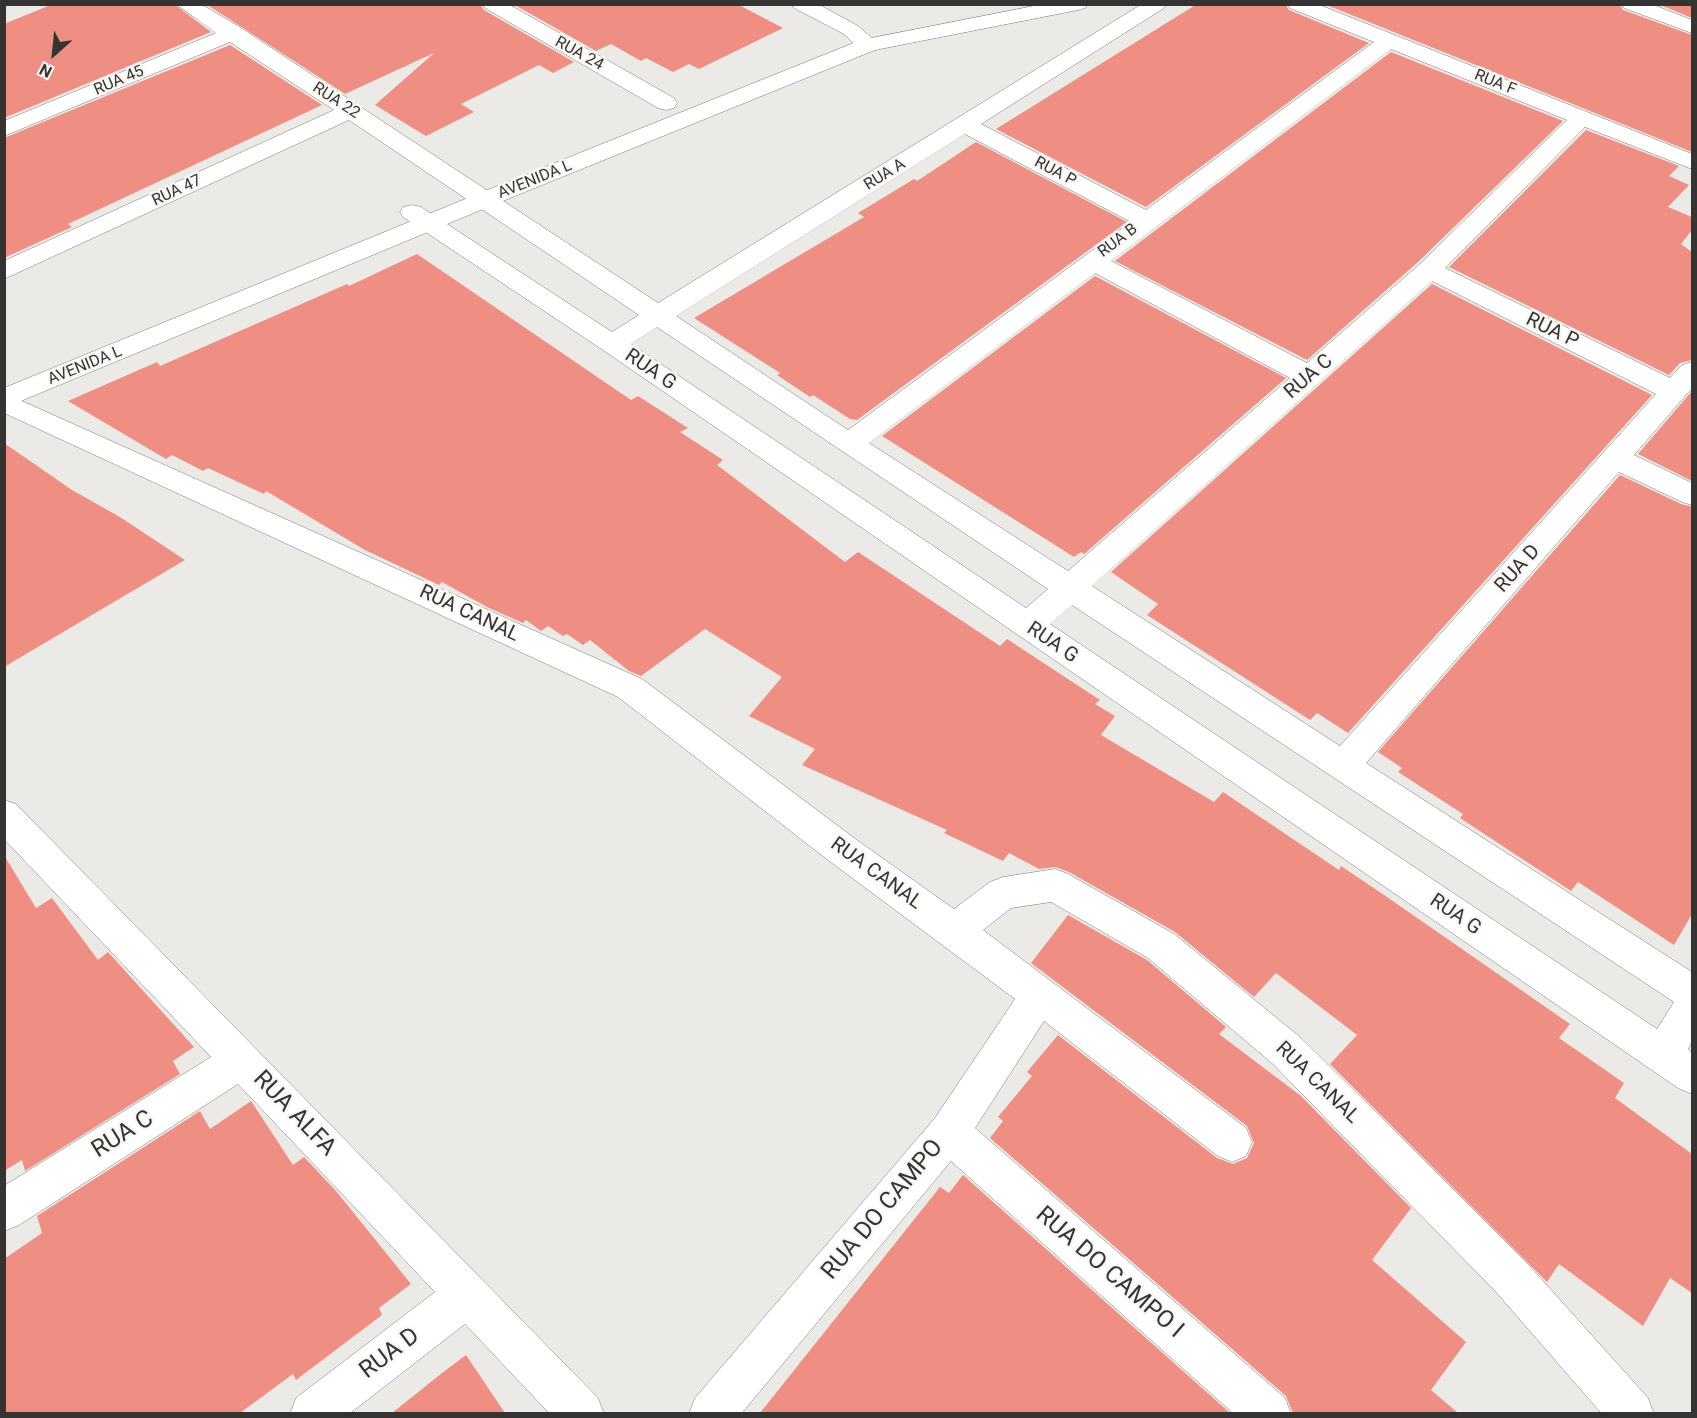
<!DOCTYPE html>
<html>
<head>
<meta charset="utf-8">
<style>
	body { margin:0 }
	#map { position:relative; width:1697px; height:1418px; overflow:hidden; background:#eceae7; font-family:Roboto,sans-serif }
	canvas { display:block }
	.frame { position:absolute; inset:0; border:6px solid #353433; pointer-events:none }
	.north { position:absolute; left:24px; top:24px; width:60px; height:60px; -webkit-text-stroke:4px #f9f7f4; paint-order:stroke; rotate:207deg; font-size:16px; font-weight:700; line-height:24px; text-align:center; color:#353433 }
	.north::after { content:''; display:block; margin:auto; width:21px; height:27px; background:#353433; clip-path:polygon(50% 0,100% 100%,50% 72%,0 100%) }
</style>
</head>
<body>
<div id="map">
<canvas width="1697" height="1418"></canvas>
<div class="frame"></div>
<div class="north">N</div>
</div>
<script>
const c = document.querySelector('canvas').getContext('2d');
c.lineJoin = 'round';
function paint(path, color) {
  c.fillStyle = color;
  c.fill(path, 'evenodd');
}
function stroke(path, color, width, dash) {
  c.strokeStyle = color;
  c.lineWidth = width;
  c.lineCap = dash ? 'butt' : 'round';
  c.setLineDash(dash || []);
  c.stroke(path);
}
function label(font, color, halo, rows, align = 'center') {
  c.font = font + ' Roboto,sans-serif';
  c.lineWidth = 5;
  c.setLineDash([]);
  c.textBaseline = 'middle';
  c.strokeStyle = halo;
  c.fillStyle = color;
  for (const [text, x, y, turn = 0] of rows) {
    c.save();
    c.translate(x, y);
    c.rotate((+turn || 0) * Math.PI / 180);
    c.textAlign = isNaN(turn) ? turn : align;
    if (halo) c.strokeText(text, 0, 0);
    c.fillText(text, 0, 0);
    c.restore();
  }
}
paint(new Path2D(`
	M53,4H174L211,32L4,118V24Z
	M206,4H480L484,10L574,62L553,73L539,65L461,104L474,112L426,136L375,105L434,53L345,94Z
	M513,4H737L783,28L699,69L689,64L673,72L646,58L641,61L611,44L596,51Z
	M1197,4H1285L1289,10L1369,43L1146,207L996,129Z
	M1324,4H1619L1623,10L1692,35V152Z
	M1658,4H1692V18Z
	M230,45L322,105L68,224L72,227L4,258V138Z
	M1391,52L1563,121L1418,262L1307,360L1115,261Z
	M1586,130L1679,166L1669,176L1689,185L1668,207L1692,217V230L1681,244L1692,252V360L1680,363L1669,375L1449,267Z
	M976,142L1127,222L857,420L850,419L813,395L810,397L777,375L780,373L694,318L864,217L858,213L914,179L917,181Z
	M417,254L631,400L638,396L688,428L680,432L723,460L717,465L845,562L858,552L1000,646L1007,639L1100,700L1095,704L1115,716L1101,735L1214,802L1223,792L1339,870L1341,866L1387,897L1570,1024L1559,1038L1624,1083L1615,1098L1692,1154V1293L1670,1278L1643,1326L1559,1264L1547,1282L1330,1064L1357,1035L1276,973L1254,997L1175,932L1069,872L1055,867L1039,869L1009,853L1003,861L944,833L947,830L802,765L815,749L749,716L782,677L705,629L641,676L629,671L590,640L583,645L567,634L563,636L548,626L541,631L526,620L523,623L487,607L442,582L439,585L365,550L266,491L264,494L208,468L203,471L172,455L166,459L68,401L157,362L160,366L347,284L349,286Z
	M1095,276L1286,378L1084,554L1081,552L1074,557L882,436Z
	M1432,284L1652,395L1348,733L1317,713L1310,720L1147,615L1158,604L1111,572Z
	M1692,391V481L1638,454Z
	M4,443L72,490L120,517L185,560L4,667Z
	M1620,475L1681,504L1692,507V914L1674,945L1578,882L1571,891L1460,818L1463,814L1398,772L1402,768L1378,752Z
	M4,855L36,908L52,898L98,960L108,952L194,1047L173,1061L180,1074L25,1171L22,1160L4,1171Z
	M1068,915L1147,960L1226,1027L1219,1034L1301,1096L1411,1208L1372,1260L1466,1342L1431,1390L1458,1413H1293L1286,1396L990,1138L1003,1121L998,1117L1032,1076L1027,1072L1058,1035L1217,1158L1233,1164L1247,1158L1254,1143L1247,1126L1031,963Z
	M251,1101L293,1165L304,1157L336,1191L411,1284L379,1308L382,1315L337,1349L296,1380L293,1374L240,1413H4V1259L42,1233L37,1216L200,1111L210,1129Z
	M963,1175L1230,1413H760L940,1187L949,1193Z
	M466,1355L505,1413H392L442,1373Z`), '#ef8f83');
const minor = new Path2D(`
	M176,4H201L241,28L658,303L1142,4H1167L1164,8L981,124L1146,210L1374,42L1290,8L1287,4H1317L1692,154V169L1585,127L1445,268L1670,378L1682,365L1692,362V388L1634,455L1692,483V505L1682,502L1619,472L1366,763L1692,972V1041L1688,1049L1692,1053V1094L1678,1088L603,350L403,217L400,212L403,207L412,205L421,207L612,332L639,315L349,120L4,279V261L334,110L230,42L4,136V121L216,33ZM1391,49L1567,120L1420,264L1307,363L1111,261ZM965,134L1131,222L848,430L676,316ZM1095,273L1290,378L1068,571L869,443ZM1432,281L1656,394L1340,746L1092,586ZM657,327L1048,589L1026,608L631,344ZM1072,605L1674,1002L1657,1029L1050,624Z
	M482,4H508L674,98L677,103L674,108L666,110L658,108L485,8Z
	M791,4H818L858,26L880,45L877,50L869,51L861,50L844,34L794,8Z
	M1621,4H1651L1692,20V33L1624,8Z
	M4,393L642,679L854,838L954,909L990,882L1003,877L1055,869L1068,874L1174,934L1301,1038L1526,1262L1648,1398L1654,1414H1602L1496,1292L1273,1064L1148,958L1051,902L1011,908L983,930L1246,1128L1252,1142L1246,1156L1232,1162L1218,1156L1044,1021L975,1128L1285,1398L1291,1414H1234L951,1161L741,1414H689L695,1398L935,1118L1015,999L828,860L618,697L4,413Z
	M4,800L16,804L598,1398L604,1414H550L465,1324L349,1414H290L296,1398L435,1292L238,1084L19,1225L4,1231V1186L211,1057L4,839Z`);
const tertiary = new Path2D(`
	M1044,4H1088L1085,8L1078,10L875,50L493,205L4,408V388L475,195L861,40Z`);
stroke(minor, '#7b7977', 1);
stroke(tertiary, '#7b7977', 1);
paint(minor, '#fff');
paint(tertiary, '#fff');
label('16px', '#353433', '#f9f7f4', [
	["RUA 24",579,54,29],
	["RUA 45",119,81,-23],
	["RUA F",1495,83,22],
	["RUA 22",336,101,33],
	["RUA P",1055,172,28],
	["RUA A",885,175,-32],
	["AVENIDA L",535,180,-22],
	["RUA 47",177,191,-25],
	["RUA B",1118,241,-37],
	["AVENIDA L",85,366,-22]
]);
label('20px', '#353433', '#f9f7f4', [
	["RUA P",1552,331,26],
	["RUA G",650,370,34],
	["RUA C",1309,377,-41],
	["RUA D",1518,569,-48],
	["RUA CANAL",469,614,25],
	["RUA G",1052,643,34],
	["RUA CANAL",876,874,36],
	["RUA G",1455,915,34],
	["RUA CANAL",1317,1083,44]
]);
label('24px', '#353433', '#f9f7f4', [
	["RUA ALFA",294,1114,46],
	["RUA C",123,1135,-32],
	["RUA DO CAMPO",883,1210,-50],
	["RUA DO CAMPO I",1109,1273,41],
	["RUA D",390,1354,-37]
]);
</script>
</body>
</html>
